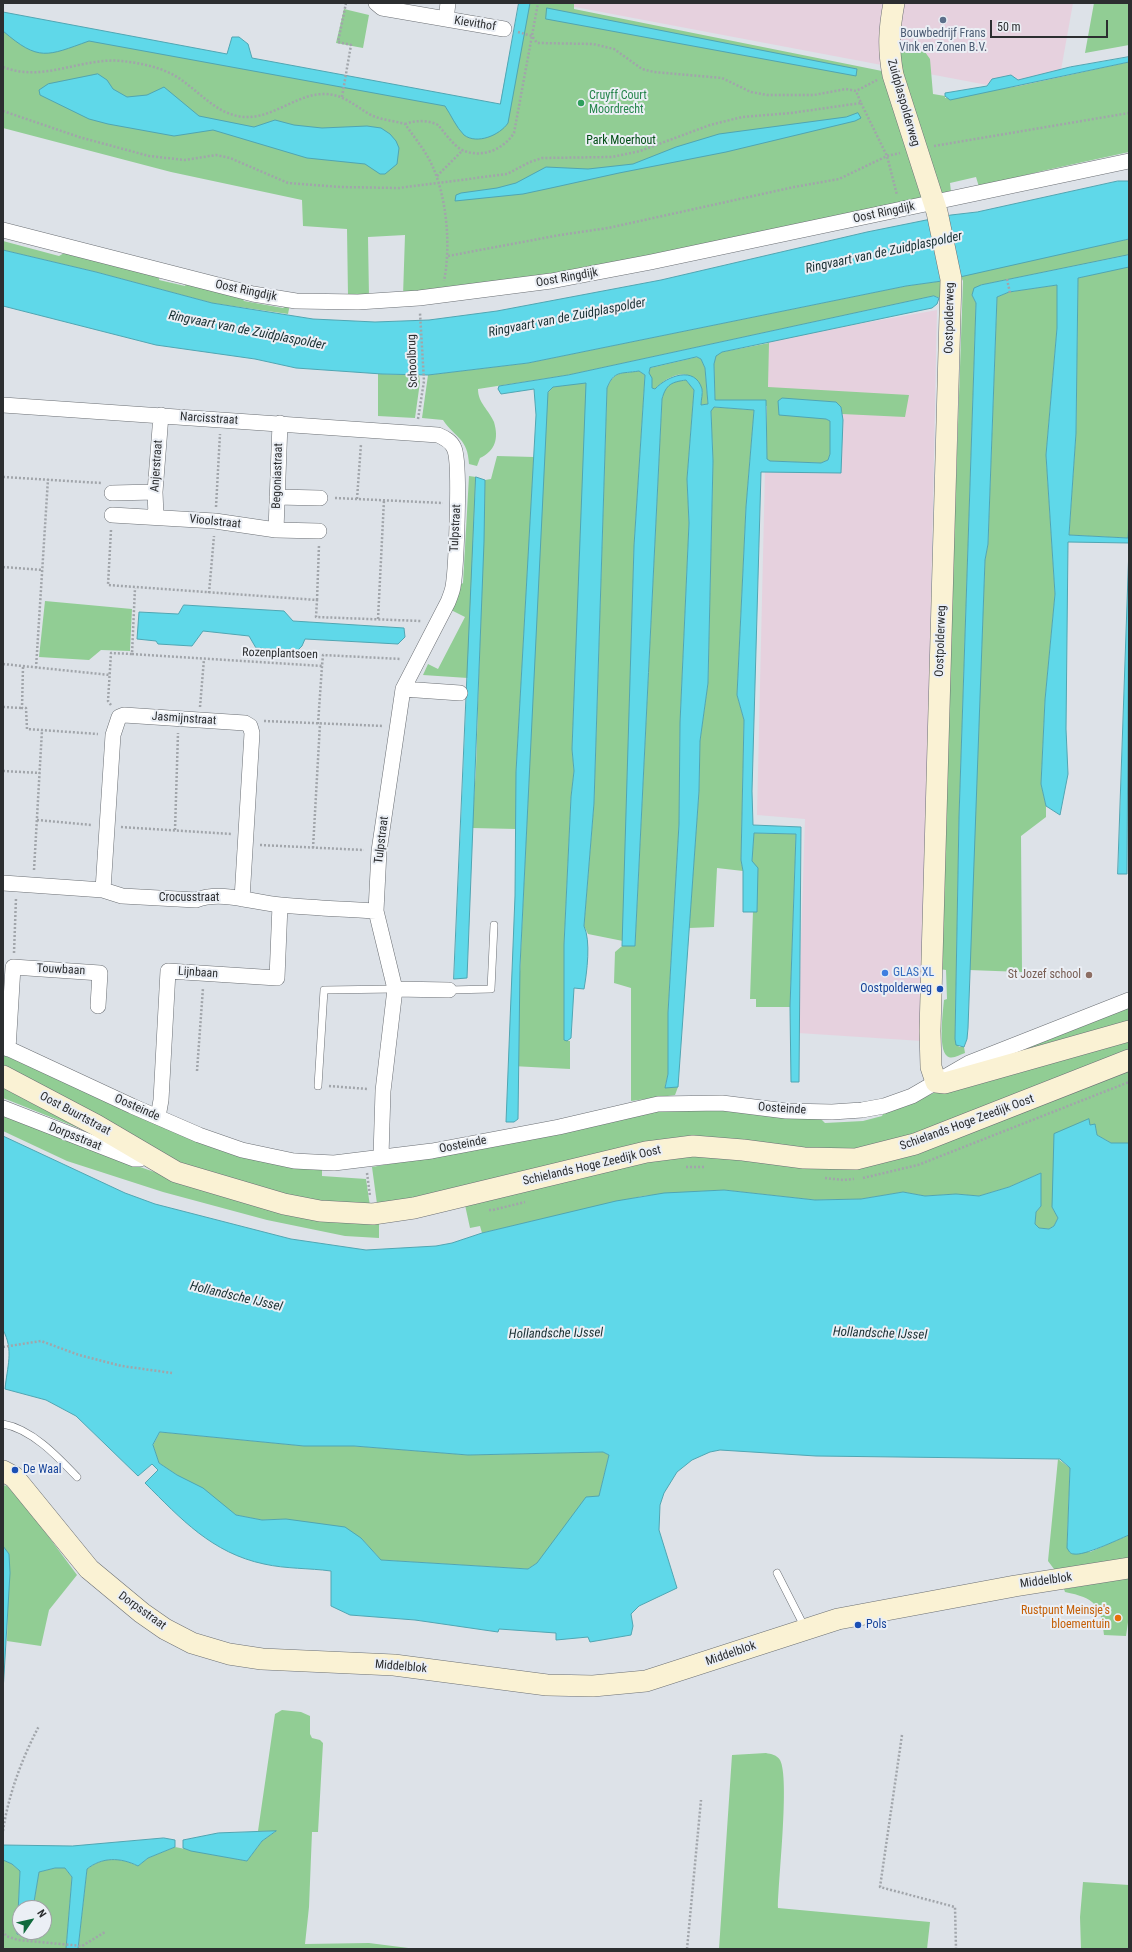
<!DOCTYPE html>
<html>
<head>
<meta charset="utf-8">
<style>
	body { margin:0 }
	#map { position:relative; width:1132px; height:1952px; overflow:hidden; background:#dde2e8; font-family:"Roboto Condensed",sans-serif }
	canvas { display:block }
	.frame { position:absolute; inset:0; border:4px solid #2c2e30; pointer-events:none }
	.north { position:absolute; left:12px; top:1900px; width:40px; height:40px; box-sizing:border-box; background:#ebeff5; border:1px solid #9fa2a6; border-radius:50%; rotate:56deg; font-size:11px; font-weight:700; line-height:16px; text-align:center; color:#2c2e30 }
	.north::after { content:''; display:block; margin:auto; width:14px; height:18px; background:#106a3d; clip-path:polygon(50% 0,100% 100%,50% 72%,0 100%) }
	.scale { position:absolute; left:990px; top:20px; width:118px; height:18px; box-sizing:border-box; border:2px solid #2c2e30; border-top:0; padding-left:5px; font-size:12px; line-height:14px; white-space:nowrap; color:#2c2e30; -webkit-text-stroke:3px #ebeff5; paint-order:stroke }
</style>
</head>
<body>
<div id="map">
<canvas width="1132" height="1952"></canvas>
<div class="frame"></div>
<div class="north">N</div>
<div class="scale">50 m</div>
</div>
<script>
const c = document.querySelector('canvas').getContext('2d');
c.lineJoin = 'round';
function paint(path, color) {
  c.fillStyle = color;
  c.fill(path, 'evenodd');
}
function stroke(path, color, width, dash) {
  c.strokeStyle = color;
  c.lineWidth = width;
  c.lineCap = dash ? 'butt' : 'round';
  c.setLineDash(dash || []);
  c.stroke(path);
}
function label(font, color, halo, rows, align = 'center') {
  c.font = font + ' "Roboto Condensed",sans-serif';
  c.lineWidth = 4;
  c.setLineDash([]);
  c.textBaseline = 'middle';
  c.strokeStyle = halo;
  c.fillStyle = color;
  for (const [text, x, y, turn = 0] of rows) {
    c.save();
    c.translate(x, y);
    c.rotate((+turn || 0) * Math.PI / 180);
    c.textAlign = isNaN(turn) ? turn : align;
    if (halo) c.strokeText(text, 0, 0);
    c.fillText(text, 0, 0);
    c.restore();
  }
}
paint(new Path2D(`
	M554,3H1073L1056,98Z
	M937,310L922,1041L798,1033L805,819L757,815L768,340Z`), '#e6d1de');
paint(new Path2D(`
	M526,3H574V9L882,71L923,201L657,259L403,296L405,235L368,237L369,297L348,296L347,229L303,226L302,200L171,172L3,128V20L504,113Z
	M1094,3H1129V45L1085,53Z
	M344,9L369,15L363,48L336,43Z
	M899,43L925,52L930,59L933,94L945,96V98L1019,86L1129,62V152L1042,171L979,187L976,177L950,183L951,192L942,194L896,69Z
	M1129,239V255L981,285L972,295L976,303L959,817L955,1039L959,1047H964L965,1053C959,1055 952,1060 947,1056C938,1049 943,1011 944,1000L947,999L946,970L939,969L963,281L960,275Z
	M3,241L59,256L66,252L160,275L159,280L185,286L187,281L240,295L244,301L283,308L290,304L288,314L212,303L96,272L3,250Z
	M1128,266V538L1069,535L1076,433L1078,278Z
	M942,281L941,298L934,296L568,375L478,389C478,403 489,410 494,422C499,439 495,451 480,458L477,466L469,464C468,438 455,438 443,420L422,418L428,375L528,363L906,286Z
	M1057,285V328L1046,455L1055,594L1045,700L1041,784L1046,806V817L1021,836L1022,972L969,970L985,560L988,544L997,297L1009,292Z
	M769,343L768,387L909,395L905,417L842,414L841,407L836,402L782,399L830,421V454L828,460L821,463L770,461L767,459V406L715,400L714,364L716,355L722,352Z
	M697,357L701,359L705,368L708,404L701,405C701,400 703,393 702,389C701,387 698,383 696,381C684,367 665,378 655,389L652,388L649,373L650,368Z
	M639,371L645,375L634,546L623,941L588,934L584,926L594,803L607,388C615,370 621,374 639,371Z
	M378,374L419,375L420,382L415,418L378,416Z
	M686,380L694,390L687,479L689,523L680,723L679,824L668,1013V1074L665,1087H678L675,1095L631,1101V988L614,983L615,952L622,946H635L662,399C666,382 671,382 686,380Z
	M580,382L587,383L572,749L574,771L571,797L564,945L567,1041H570V1069L512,1066L511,1046L512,973L520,972L546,395L553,387Z
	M714,407L754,410L746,507L737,695L744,720L741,860L743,871L717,868L714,927L689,928L699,791L700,740L708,683L713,461L711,410Z
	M497,456L534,457L516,772V829L472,828L476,768L485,480L491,479Z
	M469,476L476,477L468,678L423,675L428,664L438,669L465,617L451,610L457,587L463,583Z
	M45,601L132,609L130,651L101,650L89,660L39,657Z
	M754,833L796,834L790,1007H756V999H750L753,911L756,912L752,861Z
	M1129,1006V1023L972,1068Z
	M1129,1038V1052L919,1136L862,1151L728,1143L377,1204L372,1167L489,1147L640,1114L671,1110L706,1109L819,1117L825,1123L863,1121L882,1116L885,1110L921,1099L940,1090Z
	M3,1054L70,1083L322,1170V1176L366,1179L370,1206L308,1201L194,1170L3,1068Z
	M1129,1067V1143H1111L1097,1135L1095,1125H1089V1120L1052,1207L1058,1218L1054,1226L1049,1229L1039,1228L1035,1224L1036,1212L1041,1206V1173L1009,1187L979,1196L956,1194L925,1196L903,1192L861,1199L815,1200L724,1190L643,1196L482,1233L480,1226L470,1228L465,1205L634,1163L674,1157L713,1155L820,1166Z
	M3,1083L108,1140L3,1098Z
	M3,1112L117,1159L215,1193L379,1220V1238L345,1236L267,1220L163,1192L67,1161L3,1131Z
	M160,1432L304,1446H354L468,1455L603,1452L609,1455L599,1496L537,1563L528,1569L381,1560L361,1538L286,1519L262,1520L236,1515L159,1463L153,1445Z
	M1058,1459L1070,1468L1067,1543L1090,1552L1129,1535V1561L1057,1573L1048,1561Z
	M3,1485L7,1486L26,1506L77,1575L49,1610L41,1646L7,1641L9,1554L3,1546Z
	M1128,1578V1622L1126,1636L1104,1635C1101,1605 1095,1598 1065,1592L1064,1589Z
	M282,1710L301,1712L310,1716V1734L312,1738L320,1740L323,1743L318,1832H312L309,1907L305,1944L369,1943L416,1949H78L87,1869C103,1857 120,1857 138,1866L148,1858L175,1847L247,1861L262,1841L275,1832L258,1831L275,1714Z
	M766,1753C771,1754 777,1755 780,1760C790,1778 778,1881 778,1908L930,1922L927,1949H719L732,1755Z
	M3,1860L12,1864L20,1871L17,1933L28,1935V1932H44V1908H33L39,1872L55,1868H65L72,1877L66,1949H3Z
	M1083,1882L1129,1885V1949H1081L1080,1917Z`), '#91cd94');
const water = new Path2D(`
	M519,3H530L508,123C500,135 477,145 464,135C456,127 451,115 445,106L89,41C47,56 39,62 3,31V12L227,54L232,37H239L248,44L252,58L500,104Z
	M547,8L857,69L856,76L546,19Z
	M1129,57V62L950,100L945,96V93L987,86L992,79L1011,75L1018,80L1070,67Z
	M98,74L107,80L113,89L127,97L147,95L164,87L199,116L254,127L275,120L294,125L322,128L367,126L381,128L390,134L396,141L399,148L397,164L385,174H380L365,164L307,158L213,130L174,136L108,124L89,119L40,95L39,90L48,84Z
	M858,113L861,118L855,121L726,152L619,173L551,188L523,194L455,201L456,195L461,193L497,188L516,183L546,167L588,169L633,164L676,147L719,134L846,117Z
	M1118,181H1129V239L942,281L906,286L528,363L428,375L382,374L296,368L255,359L156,345L3,306V250L96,272L212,303L313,319L375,322L429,320L497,311L661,280L867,232L951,215L977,212Z
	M1129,255V267L1078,278L1076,433L1069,535L1128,538L1129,520V543L1068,542L1066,729L1068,774L1060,815L1046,806L1041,784L1045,700L1055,594L1046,455L1057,328V285L1009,292L997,297L988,544L985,560L968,1028L967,1039L964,1047L956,1045L955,1039L959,817L976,303L972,295L974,288L981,285Z
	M934,296L939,298L937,304L932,308L722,352L716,356L714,364L715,400H766L767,459L770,461L821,463L828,460L830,454V421L826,419L779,415L778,401L782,398L836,402L841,407L843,420L841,473L761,472L752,791L753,825L801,827L799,1082H791L790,1007L796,834L754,833L752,861L758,868L757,912H743V871L741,860L744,720L737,695L746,507L754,410L714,407L711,411L713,461L708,683L700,741L699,791L678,1087L665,1088L668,1074V1013L679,824L680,723L689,523L687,479L694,390L686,380C672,382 666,384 662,399L635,946H622L634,546L645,375L639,371C621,374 614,370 607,388L594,803L584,926C591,941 587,972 584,989L574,988L571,1038L567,1041L564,1040V945L571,797L574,771L572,749L586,383L553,387L548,392L520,966L518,1119L514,1122H506L515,896L516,772L536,415L534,389L501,394L498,389L499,386L568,375ZM697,357L701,359L705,368L708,404L701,405C701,400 703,393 702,389C695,365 667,376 655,389L652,388V378L649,373L650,368Z
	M476,477L485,480L484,542L467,978L454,979Z
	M1129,547L1127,874H1118Z
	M184,605L284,611L293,621L404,628L405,637L398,644L305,639L302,646L297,651L256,648L249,636L203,631L192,646L158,644L156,641L137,639L139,612L178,614Z
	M1089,1119L1090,1125L1095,1124L1097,1135L1111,1143H1129V1535C1117,1540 1084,1556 1074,1554C1070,1554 1069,1551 1067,1548L1070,1468L1060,1459L816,1456L720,1450L710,1452L692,1460L677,1472L664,1493L660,1505L659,1530L677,1588L639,1606L631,1614L633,1626L631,1635L590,1642L588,1637L556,1640V1633L499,1629L498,1632L415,1620L350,1615L331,1606V1571C309,1568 286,1569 264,1564C212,1553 181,1519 145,1483L158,1470L152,1464L138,1476L76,1416L46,1400L5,1389C7,1367 14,1350 3,1330V1136L125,1193L155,1204L291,1239L366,1250L436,1246L452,1243L482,1233L616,1201L664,1193L724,1190L815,1200L861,1199L903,1192L925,1196L956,1194L979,1196L1009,1187L1041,1173V1206L1036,1212L1035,1224L1039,1228L1049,1229L1054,1226L1058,1218L1052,1207L1054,1134ZM160,1432L304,1446H354L468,1455L603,1452L609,1455L599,1496L586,1497L537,1563L528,1569L381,1560L361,1538L345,1527L286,1519L262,1520L236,1515L203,1488L177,1475L159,1463L153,1445Z
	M3,1546L9,1554L10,1573L3,1692Z
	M276,1831L262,1841L247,1861L191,1851L183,1848V1840L218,1833Z
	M164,1838L175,1840V1847L148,1858L138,1866C120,1857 102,1857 87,1869L78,1949H66L72,1877L65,1868H55L39,1872L33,1908H20V1932H28V1935L17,1934L20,1871L12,1864L3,1860V1845L72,1846Z`);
paint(water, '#5fd8e9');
stroke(water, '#50a5b2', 1);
const lane = new Path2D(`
	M449,990L491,989L494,925
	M318,1086L324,990L395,989
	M3,1424C32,1429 58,1457 77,1477
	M777,1573L805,1628`);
const street = new Path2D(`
	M376,3L382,8L504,29
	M446,19L448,3
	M3,230L253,294L296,301L358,302L419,298L551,281L651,262L1129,161
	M3,405L438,435C445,438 451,441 454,448C461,461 456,569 453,587C452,592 450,597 448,602L403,689L379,851L376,911L395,989L383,1091L381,1156
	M112,493L155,492
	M277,497L320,498
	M112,515L215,521L276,530L319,531
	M156,516L155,492L161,415
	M276,530L280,423
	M403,689L460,693
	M3,883L103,890L122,896L196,900C222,890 254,903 281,905C312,908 344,909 376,911
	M103,890L113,735L119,717L124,715L245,723L250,726L252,733L242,899
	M395,989L449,990
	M3,1046L132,1106L199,1135L242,1150L294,1161L334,1163L432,1151L559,1127L658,1104L722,1103L786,1111L832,1112L862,1110L884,1106L912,1096L969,1063L1129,1000
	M8,1049L13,967L100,973L98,1006
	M3,1108L134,1159H140L146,1153
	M158,1117L161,1100L168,971L277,978L280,905`);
const secondary = new Path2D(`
	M894,3C889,29 888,49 893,75L937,212L951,279L930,1031L931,1067L936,1082L945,1083L1129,1031
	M3,1076L96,1125L176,1172L284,1204L320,1211L373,1214L414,1208L646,1152L693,1146L743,1150L804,1158L856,1159L915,1144L1129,1060
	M3,1471L14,1477L89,1569L142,1613L165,1629L192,1643L229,1654L262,1659L394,1665L547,1685L593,1686L646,1681L838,1619L1015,1586L1129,1568`);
stroke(lane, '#6b6f74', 8);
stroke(street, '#6b6f74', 16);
stroke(secondary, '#6b6f74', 22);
stroke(new Path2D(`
	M518,32L532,36L537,43L593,44L614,49L642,69L654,72L722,78L751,92L767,95H814L846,89L856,91L877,80
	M3,67C44,83 81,57 122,61C140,63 161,67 177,77C198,90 212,110 237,116C269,123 294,94 324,94C345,94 355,107 373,116C383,120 395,121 405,124C414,137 425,150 432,165C447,198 451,246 444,281
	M342,97L351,45L338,42L346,3
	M861,103L887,156L897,195
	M3,111L79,137L149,156L185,160L216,155L230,158L288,183L340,187L399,188L507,174L530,162L542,158L612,157L640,151L710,125L742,117L791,113L861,103L856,91
	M405,124C416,120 428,120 438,125C445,133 453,145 462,150C482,159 504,149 514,133L538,3
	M934,146L1129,113
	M437,176L463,150
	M448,256L560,235L608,228L794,187L839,179L887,156L900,153
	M1007,279L1010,293
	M418,419L424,381L420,313
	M3,477L101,483
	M335,498L443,503
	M357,499L361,444
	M216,507L220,434
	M111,530L108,585L317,600L316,617L421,621
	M3,567L43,570
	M209,593L214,536
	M317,600L319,545
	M378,619L384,500
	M132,654L322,666L323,655L401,659
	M3,664L110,675
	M23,667L22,708H26L27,729L98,734
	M36,668L48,479
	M111,705L108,701L111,653L132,654L135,588
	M3,707L22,708
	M200,707L204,659
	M264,721L383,726
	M318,724L322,666
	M3,771L40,773
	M37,820L92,825
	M121,827L232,834
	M175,830L178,733
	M260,845L364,850
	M313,848L320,724
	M34,870L42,730
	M14,953L16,898
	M197,1071L203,988
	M329,1086L368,1089
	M686,1167H705
	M367,1173L370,1196
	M825,1178L843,1180L854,1179
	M863,1178L918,1165L1129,1082
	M489,1210H493L525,1202
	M3,1347L41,1341L79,1355L122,1366L172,1373
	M902,1735L880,1887L955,1907L956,1949
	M3,1831C8,1796 22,1758 39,1726
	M3,1930L6,1936L18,1940L82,1946L105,1932
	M687,1949L701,1800`), '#a1a5aa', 2.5, [2, 2]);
stroke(lane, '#fff', 7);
stroke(street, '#fff', 15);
stroke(secondary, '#faf2d4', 21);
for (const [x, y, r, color] of [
	[943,20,4,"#5c6f8a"],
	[581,103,4,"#2e9e5b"],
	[885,973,4,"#3f7fe0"],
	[1089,975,4,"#8d6e63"],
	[940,989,4,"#1a4fb4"],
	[15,1470,4,"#1a4fb4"],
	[1118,1618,4,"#e8710a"],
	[858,1625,4,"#1a4fb4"]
]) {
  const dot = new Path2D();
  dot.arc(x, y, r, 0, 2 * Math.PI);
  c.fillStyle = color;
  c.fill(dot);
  stroke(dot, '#ebeff5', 1.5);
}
label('12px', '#2c2e30', '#ebeff5', [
	["Kievithof",475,24,9],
	["Zuidplaspolderweg",903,103,74],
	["Oost Ringdijk",884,213,-12],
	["Oost Ringdijk",567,278,-10],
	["Oost Ringdijk",246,291,12],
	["Oostpolderweg",950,318,-89],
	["Schoolbrug",413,361,-92],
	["Narcisstraat",209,419,4],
	["Anjerstraat",157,466,-86],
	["Begoniastraat",278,476,-88],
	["Vioolstraat",215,522,6],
	["Tulpstraat",456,528,-87],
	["Oostpolderweg",941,641,-88],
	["Rozenplantsoen",280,654,2],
	["Jasmijnstraat",184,719,4],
	["Tulpstraat",382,840,-83],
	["Crocusstraat",189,898],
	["Touwbaan",61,970,3],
	["Lijnbaan",198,973,4],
	["Oosteinde",137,1108,24],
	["Oosteinde",782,1109,4],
	["Oost Buurtstraat",75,1114,28],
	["Schielands Hoge Zeedijk Oost",967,1123,-20],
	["Dorpsstraat",75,1137,22],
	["Oosteinde",463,1145,-11],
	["Schielands Hoge Zeedijk Oost",592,1166,-13],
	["Middelblok",1046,1581,-8],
	["Dorpsstraat",142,1611,36],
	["Middelblok",731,1654,-19],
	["Middelblok",401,1667,5]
]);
label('12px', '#4e5e75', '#ebeff5', [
	["Bouwbedrijf Frans",943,34],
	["Vink en Zonen B.V.",943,48]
]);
label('12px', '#27864d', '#ebeff5', [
	["Cruyff Court",589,96],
	["Moordrecht",589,110]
], 'left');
label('12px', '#014d14', '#ebeff5', [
	["Park Moerhout",621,141]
]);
label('12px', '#366cbe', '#ebeff5', [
	["GLAS XL",893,973]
], 'left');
label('12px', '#785e54', '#ebeff5', [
	["St Jozef school",1081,975]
], 'right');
label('12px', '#164399', '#ebeff5', [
	["Oostpolderweg",932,989,"right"],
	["De Waal",23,1470],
	["Pols",866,1625]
], 'left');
label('12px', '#c56008', '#ebeff5', [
	["Rustpunt Meinsje's",1110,1611],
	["bloementuin",1110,1625]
], 'right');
label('italic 13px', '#192f32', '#ebeff5', [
	["Ringvaart van de Zuidplaspolder",884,253,-12],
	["Ringvaart van de Zuidplaspolder",567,318,-11],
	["Ringvaart van de Zuidplaspolder",247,331,11],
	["Hollandsche IJssel",236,1297,13],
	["Hollandsche IJssel",556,1334,-1],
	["Hollandsche IJssel",880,1334,2]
]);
</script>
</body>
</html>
